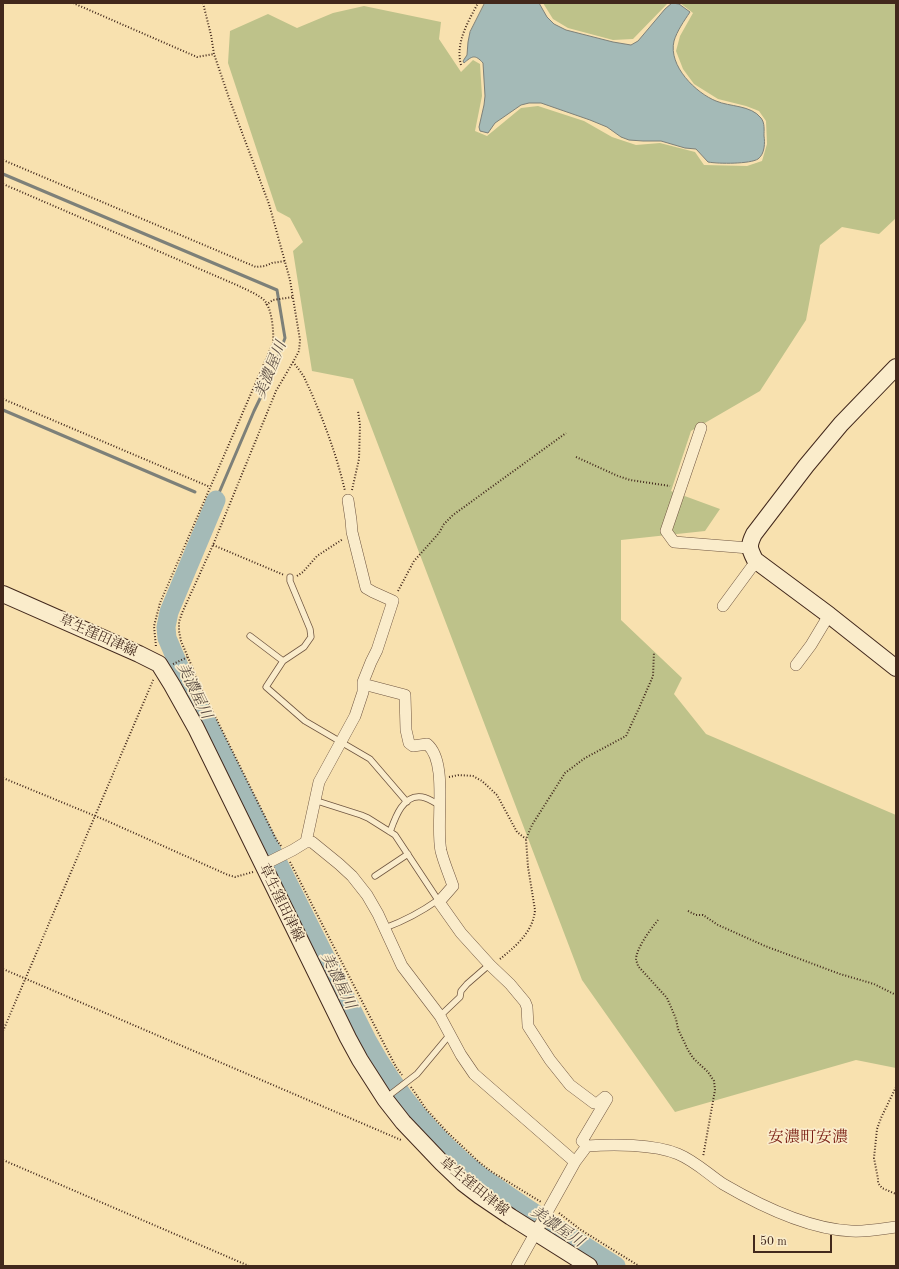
<!DOCTYPE html>
<html>
<head>
<meta charset="utf-8">
<style>
	body { margin:0 }
	#map { position:relative; width:899px; height:1269px; overflow:hidden; background:#f8e1af; font-family:"Old Standard TT",serif }
	canvas { display:block }
	.frame { position:absolute; inset:0; border:4px solid #42281c; pointer-events:none }
	.scale { position:absolute; left:753px; top:1235px; width:79px; height:18px; box-sizing:border-box; border:2px solid #42281c; border-top:0; padding-left:5px; font-size:12px; line-height:14px; white-space:nowrap; color:#42281c; -webkit-text-stroke:3px #faeccb; paint-order:stroke }
</style>
</head>
<body>
<div id="map">
<canvas width="899" height="1269"></canvas>
<div class="frame"></div>
<div class="scale">50 m</div>
</div>
<script>
const c = document.querySelector('canvas').getContext('2d');
c.lineJoin = 'round';
function paint(path, color) {
  c.fillStyle = color;
  c.fill(path, 'evenodd');
}
function stroke(path, color, width, dash) {
  c.strokeStyle = color;
  c.lineWidth = width;
  c.lineCap = dash ? 'butt' : 'round';
  c.setLineDash(dash || []);
  c.stroke(path);
}
function label(font, color, halo, rows, align = 'center') {
  c.font = font + ' "Old Standard TT","Noto Serif JP",serif';
  c.lineWidth = 3.5;
  c.setLineDash([]);
  c.textBaseline = 'middle';
  c.strokeStyle = halo;
  c.fillStyle = color;
  for (const [text, x, y, turn = 0] of rows) {
    c.save();
    c.translate(x, y);
    c.rotate((+turn || 0) * Math.PI / 180);
    c.textAlign = isNaN(turn) ? turn : align;
    if (halo) c.strokeText(text, 0, 0);
    c.fillText(text, 0, 0);
    c.restore();
  }
}
paint(new Path2D(`
	M543,3H668L633,39L613,40L568,28L553,19Z
	M680,3H896V218L879,234L842,227L820,245L806,320L760,391L691,431L671,491L720,509L705,531L621,540V620L682,678L674,694L706,734L896,815V1068L856,1060L675,1112L582,980L353,379L312,371L293,251L303,242L290,218L277,211L228,63L230,31L268,14L297,28L333,13L364,6L441,22L439,39L461,72L473,60L480,64L482,96L475,131L487,136L521,108L538,106L584,121L612,137L636,145L660,143L695,152L704,165L747,166L762,161L767,144L766,121L759,111L746,106L718,99L694,84L683,69L676,51L680,36L693,13Z`), '#bec28a');
const water = new Path2D(`
	M485,3H539L547,17L554,24L566,30L613,42L631,45L638,41L665,9L672,3L679,4L690,12C684,21 677,31 674,41C668,66 696,93 716,101C730,107 751,105 761,118C765,123 764,130 764,136C765,142 765,154 758,159C750,164 719,164 708,162L696,149L685,148L661,141H643L629,140L621,137L607,127L590,120L541,103H529L521,105L495,123L488,133L480,131L479,127L484,105L485,96L483,63C475,54 472,56 464,63L463,61L467,55L468,42L470,32Z`);
paint(water, '#a4bab7');
stroke(water, '#7d8079', 1);
stroke(new Path2D(`
	M3,174L277,290L285,338L270,378L254,411L216,500L212,499
	M3,410L195,492`), '#7d8079', 3);
stroke(new Path2D(`
	M216,500L169,612L166,627L167,638L179,666L367,1040C395,1091 433,1138 479,1175C489,1182 499,1189 509,1196C544,1220 580,1243 616,1266`), '#a4bab7', 19);
const lane = new Path2D(`
	M290,577V581L310,629L311,637L304,647L283,661L266,687L305,721L370,759L407,802
	M250,636L283,661
	M314,800L361,815L368,818L395,835L438,900
	M390,832C395,818 403,794 422,797C428,798 434,802 439,805
	M375,876L408,854
	M385,928C404,921 421,912 438,900L439,901
	M440,1016L460,997L461,991L467,984L490,964
	M387,1097L417,1074L447,1038L452,1037`);
const street = new Path2D(`
	M701,428L666,531L674,542L749,548
	M723,606L751,568L758,562
	M796,665L811,645L829,615
	M363,684L405,695L406,730L409,743L413,746L427,744C449,762 435,824 441,851C444,863 449,874 453,886L439,902L461,933L490,965L510,984L525,1002L527,1007L528,1026L550,1060L570,1085L594,1103H598L605,1097L607,1099L582,1141L587,1146
	M306,842L319,782L355,716L363,692V682L371,662L377,650L393,601L373,592L366,588L352,532L351,520L348,500
	M263,865L293,850L306,842H312L339,864L352,876L367,895L378,914L402,966L440,1016L461,1055L474,1074L575,1162
	M517,1266L575,1162L587,1146C613,1144 654,1144 678,1154C695,1161 708,1174 723,1184C759,1205 809,1229 851,1231C866,1232 881,1229 896,1227`);
const secondary = new Path2D(`
	M896,367L841,424L806,466L754,534C748,546 749,548 755,560L829,615L896,668
	M3,594L139,654L159,664L172,685L196,728L348,1038L360,1060L385,1099L403,1122L442,1163L463,1183L480,1196L511,1217L589,1266`);
stroke(lane, '#705641', 7);
stroke(street, '#705641', 12);
stroke(secondary, '#42281c', 18);
stroke(new Path2D(`
	M73,3L197,57L214,54
	M203,3L211,35L214,54L229,98L269,204L290,280L300,340L299,351L293,362C297,367 301,372 304,377C321,413 336,452 345,491
	M461,65C455,43 468,22 478,3
	M3,160L256,267L265,266L272,263L285,261
	M3,184L239,286C247,290 257,294 264,300C272,308 274,332 273,343L160,603L154,626L156,647
	M266,305L273,300L293,297
	M3,399L210,487
	M576,457L618,476L630,480L670,486
	M352,490L359,459L360,425L358,411
	M213,545L284,575
	M297,576L303,572L317,556L343,539
	M398,591L414,561L439,533L444,524L453,515L566,433
	M173,664L188,657
	M449,777L459,775L473,776L482,781L497,795L517,832L526,839
	M3,778L105,820L228,875L235,877L253,872
	M281,846L276,839L202,690L181,641L179,631V622L182,613L213,545L276,391L293,362
	M290,862L396,1067L402,1075
	M688,911L696,915H703L718,925L765,946L840,974L874,984L896,995
	M658,920C651,929 636,948 636,960C636,960 638,965 638,966L667,998L676,1019L678,1029L688,1050L693,1058L708,1072L714,1081L715,1090L703,1157
	M500,959C516,946 533,932 535,910L528,867L526,839L532,825L565,773L585,758L626,736L639,708L653,676L654,652
	M3,969L401,1140
	M3,1031L154,678
	M411,1087L426,1109L447,1132L480,1163L492,1172L541,1202
	M896,1087L881,1118L877,1129L874,1158L878,1179V1183L882,1188L896,1194
	M3,1160L249,1266
	M559,1213L581,1230L639,1266`), '#42281c', 2, [1, 2]);
stroke(lane, '#faeccb', 5.5);
stroke(street, '#faeccb', 11);
stroke(secondary, '#faeccb', 16);
label('14px', '#42281c', '#faeccb', [
	["草生窪田津線",98,636,24],
	["草生窪田津線",281,903,64],
	["草生窪田津線",474,1187,39]
]);
label('italic 15px', '#5a4c43', '#faeccb', [
	["美濃屋川",271,370,-68],
	["美濃屋川",194,691,64],
	["美濃屋川",338,981,64],
	["美濃屋川",557,1227,34]
]);
label('16px', '#7a1f14', '#faeccb', [
	["安濃町安濃",808,1138]
]);
</script>
</body>
</html>
